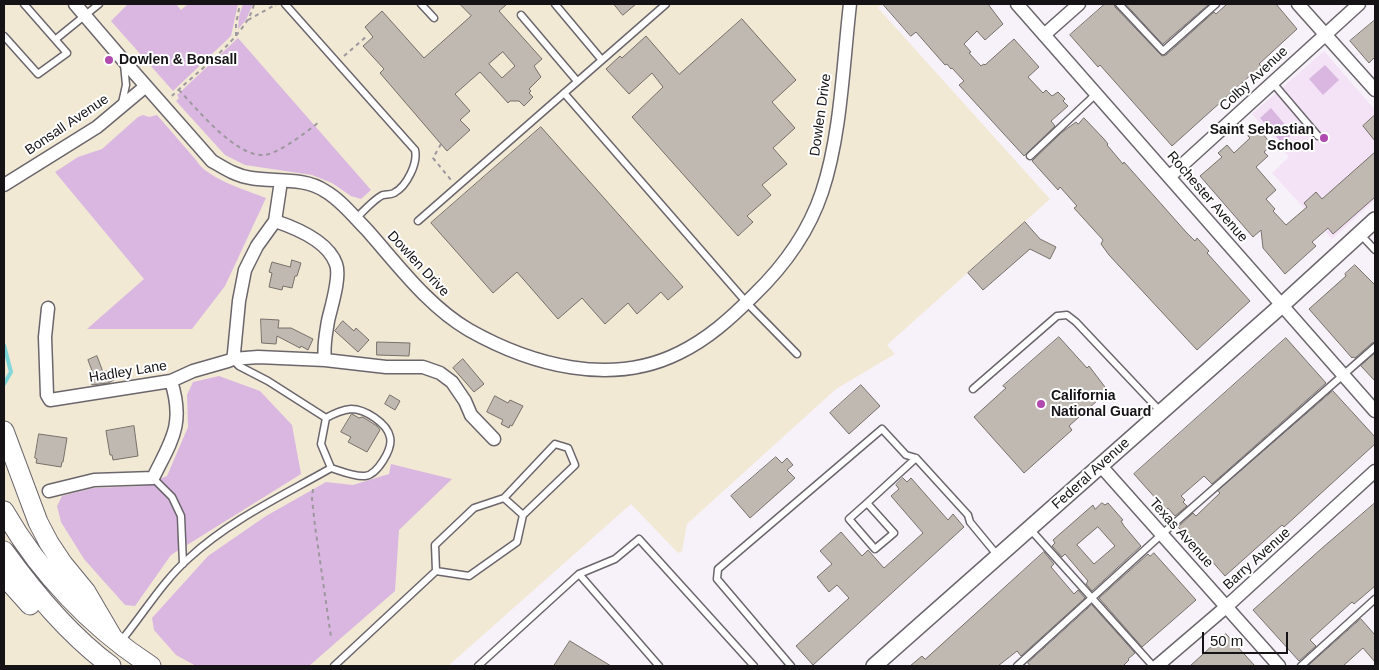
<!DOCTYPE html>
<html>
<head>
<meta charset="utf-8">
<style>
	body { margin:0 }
	#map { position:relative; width:1379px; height:670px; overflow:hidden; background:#f7f1f9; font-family:Arial,sans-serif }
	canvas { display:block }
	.frame { position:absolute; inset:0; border:5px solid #151315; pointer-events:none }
	.scale { position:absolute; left:1202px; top:632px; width:86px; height:22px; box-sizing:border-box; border:2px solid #151315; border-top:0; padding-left:6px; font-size:15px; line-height:18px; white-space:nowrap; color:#151315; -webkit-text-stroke:4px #fff; paint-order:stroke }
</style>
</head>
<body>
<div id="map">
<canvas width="1379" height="670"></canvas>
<div class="frame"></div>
<div class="scale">50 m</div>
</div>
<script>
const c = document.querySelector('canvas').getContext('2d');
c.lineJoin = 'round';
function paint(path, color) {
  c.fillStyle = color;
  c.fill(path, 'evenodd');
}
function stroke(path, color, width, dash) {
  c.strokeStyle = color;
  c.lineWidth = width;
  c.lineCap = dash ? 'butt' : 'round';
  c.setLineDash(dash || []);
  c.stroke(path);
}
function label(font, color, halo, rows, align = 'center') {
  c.font = font + ' Arial,sans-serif';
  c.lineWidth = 4;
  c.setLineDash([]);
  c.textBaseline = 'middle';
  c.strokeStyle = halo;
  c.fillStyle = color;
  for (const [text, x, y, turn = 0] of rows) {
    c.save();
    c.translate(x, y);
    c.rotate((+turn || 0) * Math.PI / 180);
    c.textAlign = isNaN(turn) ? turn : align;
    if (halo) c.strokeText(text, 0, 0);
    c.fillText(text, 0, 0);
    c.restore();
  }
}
paint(new Path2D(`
	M1324,51L1375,110V200L1332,239L1272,173L1289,157L1252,114Z`), '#f4e3f6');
paint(new Path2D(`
	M4,4H882L878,8L1050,199L887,345L895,354L836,389L687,524L682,551L678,553L631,504L448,666H4Z`), '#f2e9d4');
paint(new Path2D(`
	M128,4H176L181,10L188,4H238L231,36L173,91L111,21Z
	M243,4H253L246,20L238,29L239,16Z
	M238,38L371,190L361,199L351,196L332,183L312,175L245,165L225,155L176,101L179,98L177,95Z
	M1325,65L1339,80L1323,95L1309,79Z
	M1271,108L1293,134L1282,143L1260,118Z
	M143,115L149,117L157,115L196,160C207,179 246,190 266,198L225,286L192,329H87L144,279L55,172L78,157L102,149L138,117Z
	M219,376L260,391L292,425L301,474L171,555L135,606L125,605L84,559L61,522L57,506L62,496L93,488L143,486L167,476L188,427L187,395L193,382Z
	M391,464L452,479L399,530L395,591L309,666H196L176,655L154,630L152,618L208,556L266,516L326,482L353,485L389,474Z`), '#dab7e1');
stroke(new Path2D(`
	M4,345L11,372L4,384`), '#81d6da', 4);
const building = new Path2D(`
	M460,4H507L499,11L542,59L534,66L541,77L529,89L531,91L529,93L533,97L524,106L519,101H510L508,103L480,72L455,94L470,111L460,120L470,130L447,151L380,73L384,69L363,46L373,37L365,27L382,11L424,58L471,16ZM503,52L515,66L502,78L489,64Z
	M614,4H636L623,15Z
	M883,4H988L1003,24L985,40L977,31L964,44L971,52L969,53L981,66L984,64L985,65L1014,39L1039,67L1028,77L1043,93L1046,90L1052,96L1058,92L1065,99L1063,101L1068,106L1051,121L1055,126L1024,156L959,85L964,81L952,68L951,69L947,64L945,65L916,32L911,36Z
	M1105,4H1114L1115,7L1162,56L1166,55L1214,12L1216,14L1227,4H1276L1297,29L1259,64L1263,68L1255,75L1253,73L1172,146L1100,65L1098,67L1070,35Z
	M1126,4H1207L1208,5L1163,44Z
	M742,19L796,80L772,102L795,128L773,148L787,164L762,185L771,195L747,216L753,222L738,236L632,117L663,87L652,73L629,94L606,69L620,56L622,58L646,36L679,74Z
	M1375,20V57L1369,63L1350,41Z
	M1375,115V141L1363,126Z
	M1084,118L1104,139L1108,144L1107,145L1123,164L1124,162L1186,232L1195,241L1197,238L1209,251L1207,253L1250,301L1197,350L1109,255L1101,244L1103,240L1074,208L1077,206L1060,187L1058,190L1032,161L1061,133L1076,122L1078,124Z
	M541,127L683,287L668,300L661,292L637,314L628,303L605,324L582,298L558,319L517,272L493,293L431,223Z
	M1258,128L1272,145L1264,152L1268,156L1256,167L1276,190L1266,199L1275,209L1273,211L1286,225L1307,207L1304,203L1316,192L1322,199L1375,152V197L1333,234L1328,228L1312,242L1316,246L1285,274L1263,248L1261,230L1253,237L1200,176L1222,157L1218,153L1227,145L1234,153L1250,138L1248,136Z
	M1025,222L1040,239L1056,247L1050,259L1030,249L983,290L968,273Z
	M292,260L301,263L297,276H295L292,288L283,286L282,290L269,287L272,273L269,272L272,262L290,267Z
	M1355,265L1375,285V342L1372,343L1355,358L1353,357L1352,358L1309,309L1346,276L1345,274Z
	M261,319L279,320L278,328H291L313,339L308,350L301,346L300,348L277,336L276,344L262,343Z
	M343,321L354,331L356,328L369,340L358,352L335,331Z
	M1059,337L1087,368L1089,366L1108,391L1069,426L1072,430L1024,473L974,417L1006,388L1003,386Z
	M1286,338L1326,383L1212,484L1204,476L1181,496L1185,500L1183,502L1187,506L1175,516L1168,508L1166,510L1134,474Z
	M377,342L410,343L409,356L377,355Z
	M1375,353V381L1361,366Z
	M97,356L103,372L110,370L114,380L108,383L92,385L89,378L94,376L88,360Z
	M463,359L484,384L474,392L453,368Z
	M861,385L880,406L849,434L830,413Z
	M1333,391L1375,437V444L1284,527L1282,525L1225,576L1187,533L1185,535L1178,527L1193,513L1196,516L1220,493L1218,491Z
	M390,395L400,401L395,410L385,404Z
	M495,396L508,403L510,400L523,406L512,426L510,425L509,428L501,424L503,420L487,412Z
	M352,414L359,418L362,417L366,419L377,426L380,430L367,452L348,442L351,437L341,432Z
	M134,426L138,456L113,460L112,455H110L106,431Z
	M39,434L67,438L63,462H62L61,467L36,463L37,459L35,458Z
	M776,457L782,463L787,458L793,465L787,470L795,478L750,518L731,496Z
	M903,478L907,482L911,478L948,520L953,514L964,527L813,665L796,646L849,598L837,585L829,592L817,577L832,564L820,551L841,532L862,556L868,550L884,568L923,533L891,496L899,489L896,485Z
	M1102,503L1105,505L1108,503L1123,520L1121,521L1124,526L1141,546L1092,591L1086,584L1088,581L1065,554L1062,557L1052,546L1055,543L1053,540L1093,505L1095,509ZM1098,527L1115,546L1094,564L1077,545Z
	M1375,503V586L1354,604L1352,602L1310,640L1316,646L1299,661L1253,610L1321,549Z
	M1044,552L1054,564L1051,567L1074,594L1078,590L1085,598L1021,656L1017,651L998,666H910L922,656L925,659Z
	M1154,553L1196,600L1142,647L1099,598L1148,554L1150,556Z
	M1092,605L1135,653L1128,659L1129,660L1123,666H1030L1028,663Z
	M1361,619L1375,635V662L1363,648L1343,666H1308Z
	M1226,634L1255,666H1190L1213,645Z
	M570,641L611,666H554Z`);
paint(building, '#bfb9b2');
stroke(building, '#78716b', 1);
const service = new Path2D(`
	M285,4L415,150C418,163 407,186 394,193C390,195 387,194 383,195C375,198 362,213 356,218
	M421,4L434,18
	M555,4L601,59
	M1119,4L1163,51L1216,4
	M521,15L577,81
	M4,36L38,74L67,53L24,4
	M56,39L99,4
	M1272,82L1318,136
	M564,93L747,303L797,354
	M122,103L126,85L124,64
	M1030,156L1096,94
	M418,221L666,4
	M1361,235L1375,250
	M233,360L239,366L268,381L326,418
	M973,389L1057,316L1067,315L1076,322L1161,412
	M153,478L172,497L181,516L183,564
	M504,498L555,444L568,448L575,465L523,515
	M867,503L849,519L875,549L894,533L867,503L916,458
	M1030,529L1153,666
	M579,574L659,666
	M121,641C144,613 162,582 189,558C230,520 282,496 331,468C341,471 354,477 365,476C377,475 393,449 390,437C387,423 365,409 351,409C342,410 333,414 326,418L321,444L331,468
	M334,666L436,571L435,545L474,508L504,498L523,515L517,542L469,576L436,571
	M478,666L579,574L615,559L639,539L754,666
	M791,666L717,579L718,569L882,429L906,455L916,458L968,515L970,522L998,556
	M1017,666L1161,535L1375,347
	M1301,666L1375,599`);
const minor = new Path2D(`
	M75,4L123,60L212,161C224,168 236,176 251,178C275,182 304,177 325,191C341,200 354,217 367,230C398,265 428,306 469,330C531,365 611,387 679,353C708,339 731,318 754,295C783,267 809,231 822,192C841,135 843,65 850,4
	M1017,4L1375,411
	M1298,4L1375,90
	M1044,35L1079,4
	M1169,177L1359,4
	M4,185L97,127L146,86
	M275,221C296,228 328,241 336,264C341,277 331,307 328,321C326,334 323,346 325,360L386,367H423L440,373L452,382L465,401L471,415L494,439
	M48,308L45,337L47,395L50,400L171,381L193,371L228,361L233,359L234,353L239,301L245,270L257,246L275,221L281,181
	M233,359L258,357L325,360
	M1100,465L1279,666
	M49,491L94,480L153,478C171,441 185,425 171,381
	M1157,666L1226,607L1375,471`);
const tertiary = new Path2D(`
	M874,666L1282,305L1375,220`);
const primary = new Path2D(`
	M4,431L38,522L49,543L63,564L86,592L113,638
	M4,511C39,572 92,628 151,666
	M4,551C35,594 69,635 111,666
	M4,576L30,605`);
stroke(service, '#6b666c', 9);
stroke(minor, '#6b666c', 15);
stroke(tertiary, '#6b666c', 18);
stroke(primary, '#6b666c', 21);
stroke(new Path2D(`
	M248,20L275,5L276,6
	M236,36V24L240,4
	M344,56L367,36
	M179,90C197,109 235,156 263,155C277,155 308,131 319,122
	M172,96C195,73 248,35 254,4
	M441,144L433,158L451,180
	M313,489L312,499L315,526L331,637`), '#9d989e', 2, [4, 4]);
stroke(service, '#fff', 6);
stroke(minor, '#fff', 12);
stroke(tertiary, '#fff', 15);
stroke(primary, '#fff', 19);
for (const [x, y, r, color] of [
	[109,60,5,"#b04aae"],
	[1324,138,5,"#b04aae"],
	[1041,404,5,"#b04aae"]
]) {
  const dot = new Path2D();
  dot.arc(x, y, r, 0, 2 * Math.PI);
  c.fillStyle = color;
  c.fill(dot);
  stroke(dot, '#fff', 2);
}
label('bold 14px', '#151315', '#fff', [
	["Dowlen & Bonsall",119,60],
	["Saint Sebastian",1314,130,"right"],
	["School",1314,146,"right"],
	["California",1051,396],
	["National Guard",1051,412]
], 'left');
label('14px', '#151315', '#fff', [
	["Colby Avenue",1254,79,-43],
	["Dowlen Drive",821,115,-82],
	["Bonsall Avenue",67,125,-34],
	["Rochester Avenue",1207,197,49],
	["Dowlen Drive",418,264,47],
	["Hadley Lane",128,372,-9],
	["Federal Avenue",1091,474,-42],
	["Texas Avenue",1181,533,48],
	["Barry Avenue",1257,559,-42]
]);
</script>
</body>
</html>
